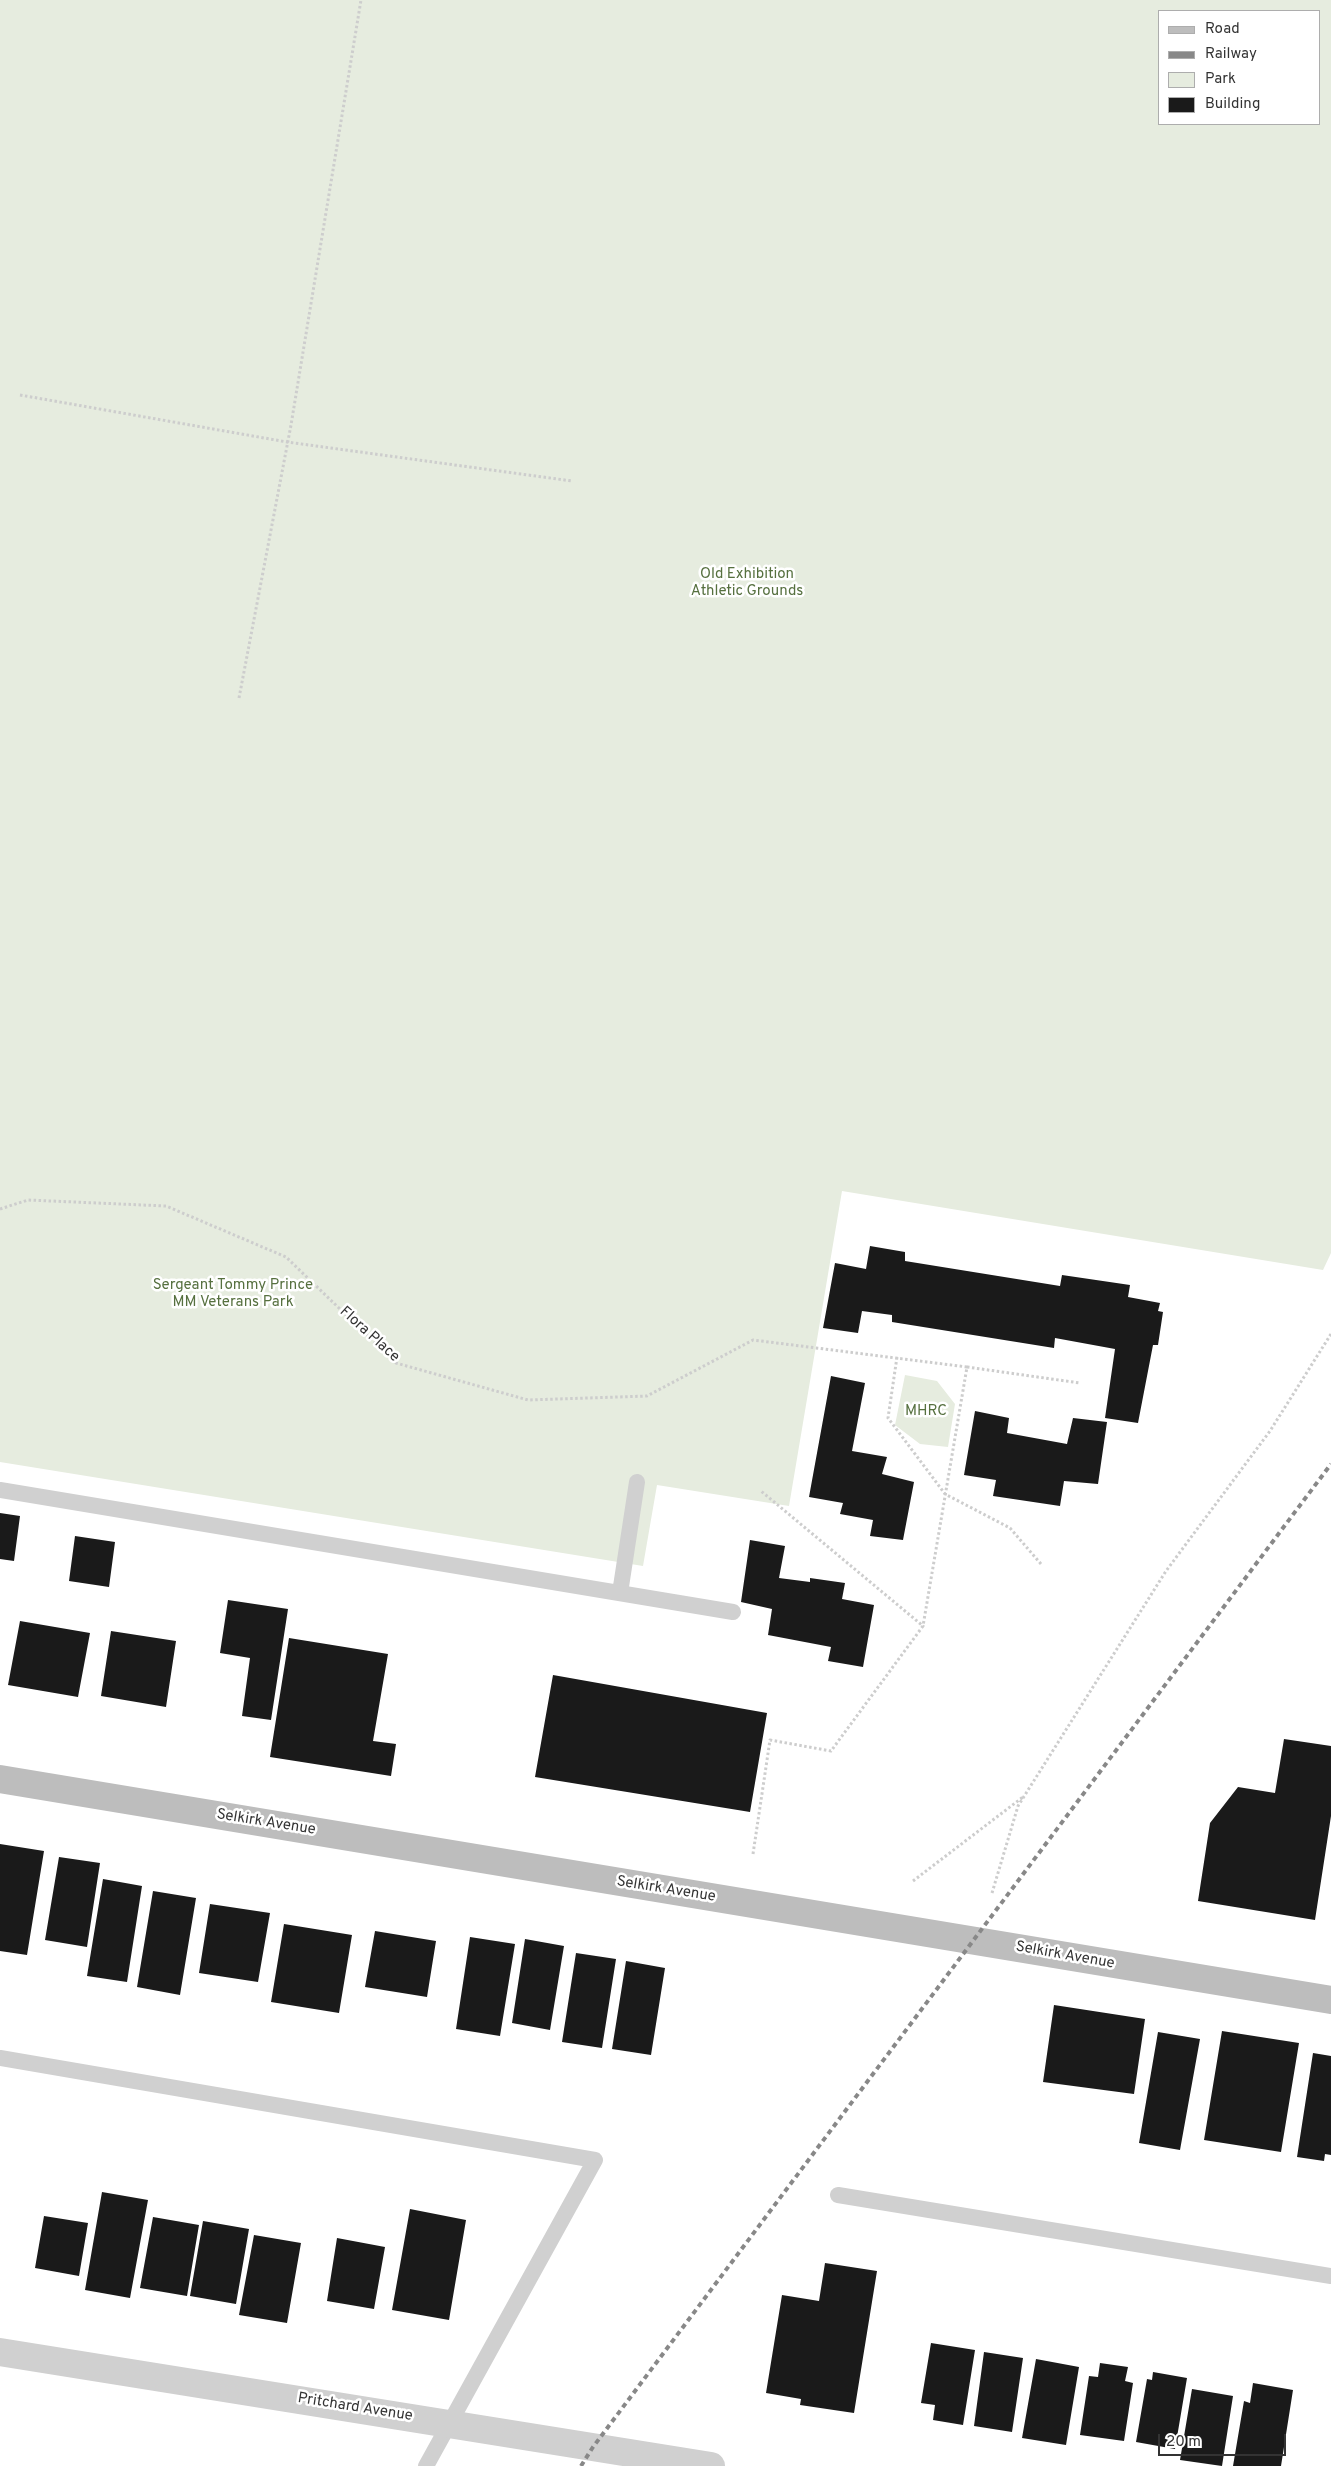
<!DOCTYPE html>
<html>
<head>
<meta charset="utf-8">
<style>
	body { margin:0 }
	#map { position:relative; width:1331px; height:2466px; overflow:hidden; background:#fff; font-family:Overpass,sans-serif }
	canvas { display:block }
	.legend { position:absolute; left:1158px; top:10px; width:162px; height:115px; box-sizing:border-box; background:#fff; border:1px solid #adadad; margin:0; padding:6px 9px; list-style:none; font-size:15px; color:#333 }
	.legend li { display:flex; align-items:center; gap:10px; height:25px }
	.legend b { width:25px; border:1px solid #adadad }
	.scale { position:absolute; left:1158px; top:2434px; width:128px; height:22px; box-sizing:border-box; border:2px solid #333; border-top:0; padding-left:6px; font-size:15px; line-height:18px; white-space:nowrap; color:#333; -webkit-text-stroke:4px #fff; paint-order:stroke }
</style>
</head>
<body>
<div id="map">
<canvas width="1331" height="2466"></canvas>
<ul class="legend">
<li><b style="height:6px;background:#bdbdbd"></b>Road</li>
<li><b style="height:6px;background:#888"></b>Railway</li>
<li><b style="height:14px;background:#e6ecdf"></b>Park</li>
<li><b style="height:14px;background:#1a1a1a"></b>Building</li>
</ul>
<div class="scale">20 m</div>
</div>
<script>
const c = document.querySelector('canvas').getContext('2d');
c.lineJoin = 'round';
function paint(path, color) {
  c.fillStyle = color;
  c.fill(path, 'evenodd');
}
function stroke(path, color, width, dash) {
  c.strokeStyle = color;
  c.lineWidth = width;
  c.lineCap = dash ? 'butt' : 'round';
  c.setLineDash(dash || []);
  c.stroke(path);
}
function label(font, color, halo, rows, align = 'center') {
  c.font = font + ' Overpass,sans-serif';
  c.lineWidth = 5;
  c.setLineDash([]);
  c.textBaseline = 'middle';
  c.strokeStyle = halo;
  c.fillStyle = color;
  for (const [text, x, y, turn = 0] of rows) {
    c.save();
    c.translate(x, y);
    c.rotate((+turn || 0) * Math.PI / 180);
    c.textAlign = isNaN(turn) ? turn : align;
    if (halo) c.strokeText(text, 0, 0);
    c.fillText(text, 0, 0);
    c.restore();
  }
}
paint(new Path2D(`
	M0,0H1331V1253L1323,1270L842,1191L789,1506L657,1485L643,1566L0,1462ZM1160,11H1320V124H1160Z
	M905,1375L937,1381L955,1404L948,1447L920,1444L895,1425Z`), '#e6ecdf');
paint(new Path2D(`
	M870,1246L905,1252V1261L1060,1286L1062,1275L1130,1285L1128,1297L1160,1303L1158,1311L1163,1312L1158,1345H1153L1138,1423L1105,1418L1115,1349L1055,1338L1054,1348L892,1322V1315L862,1311L858,1333L823,1328L835,1263L866,1269Z
	M831,1376L865,1383L852,1451L887,1457L882,1474L914,1482L903,1540L870,1536L873,1520L840,1514L843,1503L809,1497Z
	M975,1411L1009,1418L1007,1433L1067,1444L1073,1418L1107,1422L1098,1484L1064,1481L1060,1506L993,1496L996,1480L964,1475Z
	M0,1513L20,1516L14,1561L0,1559Z
	M75,1536L115,1542L109,1587L69,1581Z
	M750,1540L785,1546L779,1578L810,1582V1578L845,1583L842,1599L874,1605L863,1667L828,1661L831,1647L768,1635L772,1609L741,1602Z
	M228,1600L288,1609L271,1720L242,1716L250,1658L220,1653Z
	M20,1621L90,1633L78,1697L8,1685Z
	M111,1631L176,1641L166,1707L101,1696Z
	M289,1638L388,1654L373,1741L396,1744L391,1776L270,1757Z
	M553,1675L767,1713L750,1812L535,1777Z
	M1284,1739L1331,1746V1816L1315,1920L1198,1901L1210,1823L1238,1787L1275,1793Z
	M0,1844L44,1851L27,1955L0,1951Z
	M59,1857L100,1863L87,1947L45,1940Z
	M103,1879L142,1886L127,1982L87,1976Z
	M153,1891L196,1898L180,1995L137,1987Z
	M210,1904L270,1913L258,1982L199,1973Z
	M284,1924L352,1935L339,2013L271,2002Z
	M375,1931L436,1941L427,1997L365,1987Z
	M470,1937L515,1944L500,2036L456,2029Z
	M525,1939L564,1946L550,2030L512,2023Z
	M576,1953L616,1959L602,2048L562,2042Z
	M626,1961L665,1968L651,2055L612,2049Z
	M1054,2005L1145,2019L1134,2094L1043,2082Z
	M1222,2031L1299,2043L1281,2152L1204,2140Z
	M1158,2032L1200,2039L1180,2150L1139,2143Z
	M1313,2053L1331,2056V2155L1325,2154L1324,2161L1297,2157Z
	M102,2192L148,2200L130,2298L85,2290Z
	M410,2209L466,2220L449,2320L392,2310Z
	M44,2216L88,2223L79,2276L35,2268Z
	M153,2217L199,2225L187,2296L140,2288Z
	M203,2221L249,2229L236,2304L190,2296Z
	M254,2235L301,2243L287,2323L239,2315Z
	M337,2238L385,2247L374,2309L327,2301Z
	M825,2263L877,2271L854,2413L800,2405L801,2399L766,2393L782,2295L819,2301Z
	M931,2343L975,2350L963,2425L933,2420L935,2405L921,2403Z
	M984,2352L1023,2358L1012,2432L974,2426Z
	M1036,2359L1079,2367L1066,2445L1022,2438Z
	M1100,2363L1128,2367L1125,2381L1133,2383L1124,2441L1080,2435L1089,2376L1098,2377Z
	M1153,2372L1187,2378L1175,2449L1136,2442L1147,2379L1152,2380Z
	M1253,2383L1293,2390L1281,2466H1233L1244,2401L1250,2403Z
	M1192,2389L1233,2396L1222,2466L1180,2460Z`), '#1a1a1a');
stroke(new Path2D(`
	M20,395L287,442L572,481
	M239,698L291,425L361,0
	M0,1209L28,1200L166,1206L286,1257L396,1363L528,1400L647,1396L753,1340L967,1367L923,1626
	M897,1357L888,1418L945,1494L1010,1528L1041,1564
	M967,1367L1080,1383
	M753,1854L770,1740L831,1751L923,1626L761,1491
	M913,1881L1023,1797
	M992,1893L1018,1806L1166,1571L1270,1431L1331,1334`), '#cdcdcd', 3, [2.5, 2.5]);
stroke(new Path2D(`
	M0,1490L733,1612
	M620,1593L637,1482
	M0,2058L595,2160L426,2466
	M838,2195L1331,2276`), '#d0d0d0', 16);
stroke(new Path2D(`
	M0,2352L711,2466`), '#d0d0d0', 28);
stroke(new Path2D(`
	M0,1779L1331,2000`), '#bdbdbd', 28);
stroke(new Path2D(`
	M581,2466L593,2447L1331,1464`), '#888', 4, [5, 4]);
label('15px', '#56703f', '#fff', [
	["Old Exhibition",747,575],
	["Athletic Grounds",747,592],
	["Sergeant Tommy Prince",233,1286],
	["MM Veterans Park",233,1303],
	["MHRC",926,1412]
]);
label('15px', '#333', '#fff', [
	["Flora Place",369,1335,42],
	["Selkirk Avenue",266,1823,9],
	["Selkirk Avenue",666,1890,9],
	["Selkirk Avenue",1065,1956,10],
	["Pritchard Avenue",355,2408,9]
]);
</script>
</body>
</html>
